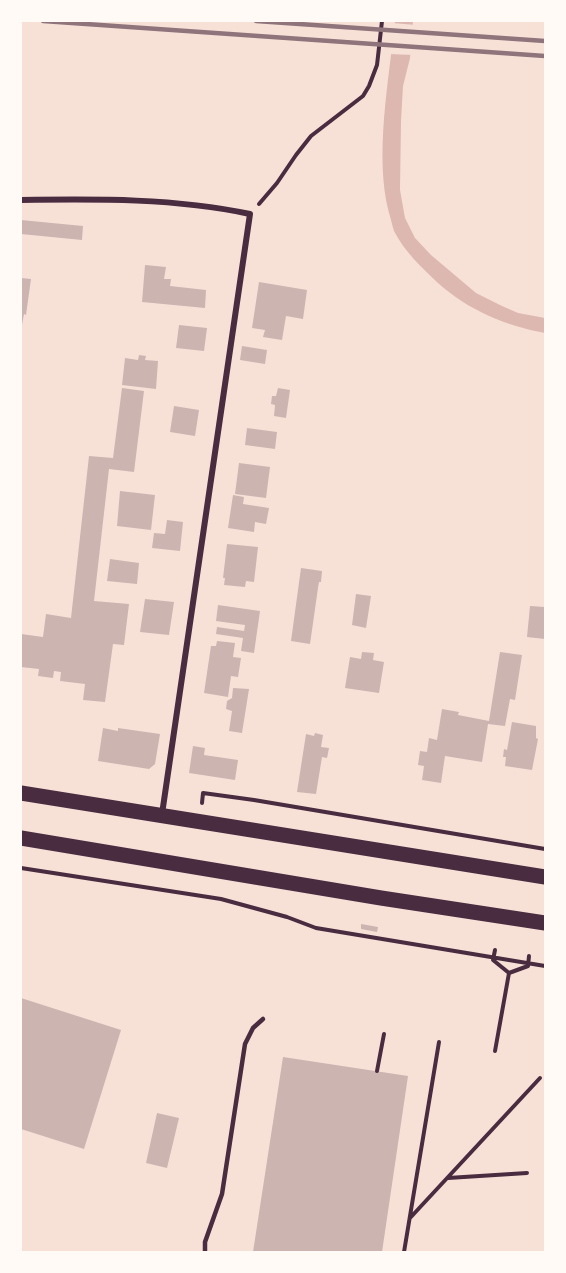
<!DOCTYPE html>
<html>
<head>
<meta charset="utf-8">
<style>
	body { margin:0 }
	#map { position:relative; width:566px; height:1273px; overflow:hidden; background:#f7e1d7; font-family:"Archivo Narrow",sans-serif }
	canvas { display:block }
	.frame { position:absolute; inset:0; border:22px solid #fffaf5; pointer-events:none }
</style>
</head>
<body>
<div id="map">
<canvas width="566" height="1273"></canvas>
<div class="frame"></div>
</div>
<script>
const c = document.querySelector('canvas').getContext('2d');
c.lineJoin = 'round';
function paint(path, color) {
  c.fillStyle = color;
  c.fill(path, 'evenodd');
}
function stroke(path, color, width, dash) {
  c.strokeStyle = color;
  c.lineWidth = width;
  c.lineCap = dash ? 'butt' : 'round';
  c.setLineDash(dash || []);
  c.stroke(path);
}
paint(new Path2D(`
	M395,21H413L410,58L403,86L401,121L400,190L405,218L415,238L431,255L476,293L502,306L518,313L545,318V333C506,326 468,310 438,283C422,268 404,251 394,231C392,225 391,219 389,213C374,156 389,80 395,21Z`), '#dcb8b0');
paint(new Path2D(`
	M392,23L416,25L413,55L389,54Z`), '#f7e1d7');
paint(new Path2D(`
	M21,220L83,226L82,240L21,234Z
	M145,265L166,267L164,279H171L170,286L206,290L205,308L142,302Z
	M21,278L31,279L26,315L24,314L22,325H21Z
	M259,282L307,290L303,319L286,316L282,340L263,337L265,330L252,328Z
	M179,325L207,328L204,351L176,348Z
	M242,346L267,350L265,364L240,360Z
	M139,355L146,356L145,360L158,361L156,389L122,385L125,358L138,360Z
	M122,388L144,391L134,472L109,469L94,601L129,604L124,645L113,644L105,702L83,700L85,684L60,681L61,672L54,671L53,678L38,676L39,669L21,667V634L43,637L46,614L71,618L89,456L113,458Z
	M278,388L290,390L286,418L274,416L275,405L271,404L272,396H276Z
	M174,406L199,410L195,436L170,432Z
	M247,428L277,432L275,449L245,445Z
	M239,463L270,467L266,498L235,494Z
	M120,491L155,495L151,530L117,526Z
	M233,495L244,497L243,504L269,508L266,524L255,522L254,532L228,528Z
	M167,520L183,522L180,551L152,548L154,533L165,534Z
	M227,544L258,547L254,582L246,581L245,587L224,585L225,578H223Z
	M110,559L139,563L137,584L107,581Z
	M301,568L322,571L321,582H319L318,588L310,644L291,641Z
	M356,594L371,596L366,628L352,625Z
	M145,599L174,602L169,635L140,632Z
	M218,605L260,611L254,653L241,651L243,638L216,634L217,627L244,631L245,625L216,621Z
	M530,606L545,607V639L527,637Z
	M217,641L235,643L233,657L241,658L238,677L231,676L228,697L204,693L211,646H216Z
	M362,652L374,653L373,660L384,662L379,693L345,688L350,657L361,659Z
	M500,652L522,655L515,700L510,699L505,726L488,724L482,762L445,756L441,783L422,780L424,766L418,765L420,751L427,752L429,738L437,740L442,709L459,712L458,715L489,721Z
	M233,688L249,689L242,733L229,731L232,711L226,709L227,701L232,698Z
	M512,722L536,726V738L538,739L532,770L505,766L506,757H503L504,749L507,750Z
	M103,728L118,731V728L160,734L155,764L149,769L98,761Z
	M315,733L323,735L321,747L329,748L327,758L322,757L316,794L297,792L306,734L314,736Z
	M193,746L205,748L204,755L238,760L235,780L189,773Z
	M361,924L378,927L377,932L361,929Z
	M21,998L121,1030L84,1149L21,1129Z
	M283,1057L408,1076L382,1252H253Z
	M157,1113L179,1118L167,1168L146,1163Z`), '#ccb4b1');
stroke(new Path2D(`
	M259,204L277,183L296,155L311,136L363,96L369,86L377,65L382,21
	M202,803L203,793L254,800L545,849
	M21,868L221,899L287,917L316,928L545,966
	M495,950L493,960L509,973
	M509,973L528,966L529,956
	M495,1051L509,973
	M377,1071L384,1034
	M448,1178L527,1173
	M410,1218L540,1078
	M404,1252L439,1042`), '#4a2c40', 4);
stroke(new Path2D(`
	M205,1252V1242L222,1194L245,1044L253,1028L263,1019`), '#4a2c40', 4.5);
stroke(new Path2D(`
	M21,200C98,199 175,198 250,214L162,814`), '#4a2c40', 6);
stroke(new Path2D(`
	M21,793L545,877
	M21,838L381,898L545,923`), '#4a2c40', 15);
stroke(new Path2D(`
	M43,21L545,56
	M256,21L545,41`), '#8f747c', 4.5);
</script>
</body>
</html>
